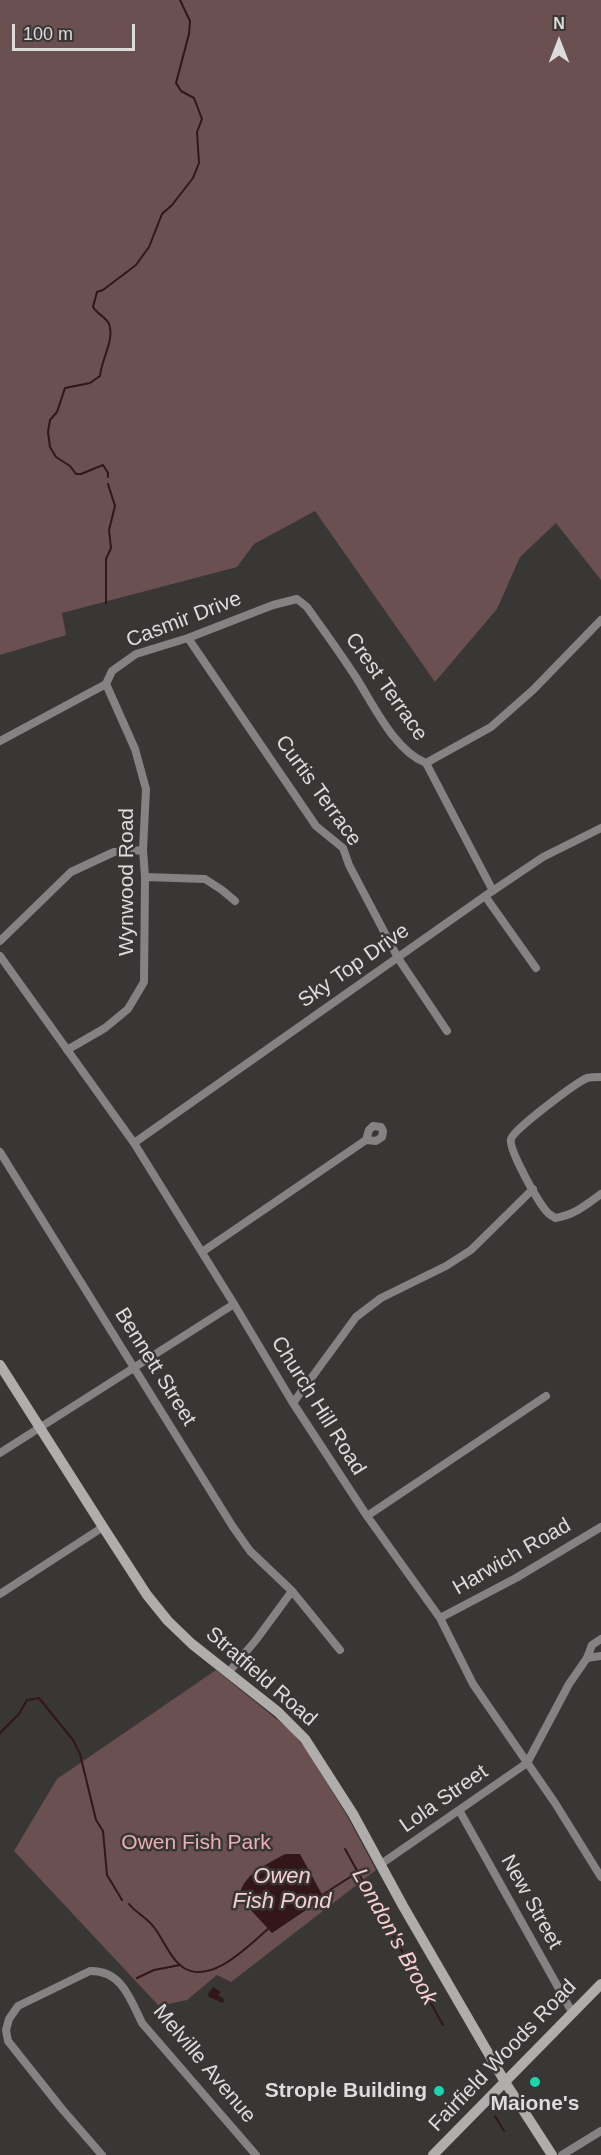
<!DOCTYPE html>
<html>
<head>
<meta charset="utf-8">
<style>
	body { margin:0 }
	#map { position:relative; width:601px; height:2155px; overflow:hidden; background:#393636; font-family:Arial,sans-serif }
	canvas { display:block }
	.north { position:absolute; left:529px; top:12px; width:60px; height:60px; -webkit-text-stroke:4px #393636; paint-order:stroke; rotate:0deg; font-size:16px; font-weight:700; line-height:24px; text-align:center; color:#dddbdb }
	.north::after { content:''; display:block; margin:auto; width:21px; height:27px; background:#dddbdb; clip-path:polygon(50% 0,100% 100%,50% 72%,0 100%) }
	.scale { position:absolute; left:12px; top:24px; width:123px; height:27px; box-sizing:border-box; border:3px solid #dddbdb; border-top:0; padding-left:8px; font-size:18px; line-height:21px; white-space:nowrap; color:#dddbdb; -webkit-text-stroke:4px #393636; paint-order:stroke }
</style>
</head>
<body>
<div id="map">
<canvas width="601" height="2155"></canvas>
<div class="north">N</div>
<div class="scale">100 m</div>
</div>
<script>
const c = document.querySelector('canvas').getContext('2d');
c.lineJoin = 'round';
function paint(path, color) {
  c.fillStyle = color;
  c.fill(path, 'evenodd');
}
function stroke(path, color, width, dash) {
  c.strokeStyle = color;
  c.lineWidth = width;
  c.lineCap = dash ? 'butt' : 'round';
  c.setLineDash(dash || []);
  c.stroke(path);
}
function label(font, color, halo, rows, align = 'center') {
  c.font = font + ' Arial,sans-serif';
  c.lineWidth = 5;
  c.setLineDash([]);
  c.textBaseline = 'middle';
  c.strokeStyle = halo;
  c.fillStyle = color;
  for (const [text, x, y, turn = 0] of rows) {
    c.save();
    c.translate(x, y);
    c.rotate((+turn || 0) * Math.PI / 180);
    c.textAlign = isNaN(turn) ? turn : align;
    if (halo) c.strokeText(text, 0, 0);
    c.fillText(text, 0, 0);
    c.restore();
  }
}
paint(new Path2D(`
	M0,0H601V580L556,523L520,557L497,609L435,682L315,511L254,544L237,567L62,613L66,635L0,655Z
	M216,1670L291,1731L306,1749L347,1816L376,1870L231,1982L217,1975L187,2000L159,2006L14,1851L57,1779Z`), '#6b5051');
paint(new Path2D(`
	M285,1854H300L324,1898L272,1933L248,1907L240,1893C245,1873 268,1864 285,1854Z
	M213,1987L221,1992L218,1995L224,1999L223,2003L209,1997L208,1994Z`), '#321618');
stroke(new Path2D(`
	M108,477V473L103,465L81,474H76L70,466L56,457L50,447L48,432L50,420L57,412L65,388L90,383L100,376C101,360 115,340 109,324C106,317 97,314 93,307L97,292L103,290L136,265L149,247L162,214L172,205L193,178L199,163L197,132L202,119L194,98L181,91L176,83L189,34L190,21L180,0
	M106,603V559L111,548L109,530L115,506L108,484
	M0,1733L19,1714L27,1700L39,1698L73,1740L80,1754L96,1820L103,1831L107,1875L122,1900
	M345,1849L443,2025
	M322,1895L358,1872
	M129,1904C136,1913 145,1916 153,1926C163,1938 170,1959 184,1968C212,1985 249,1945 268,1929
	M137,1978L154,1970L180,1965
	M495,2116L504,2131`), '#321618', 2);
stroke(new Path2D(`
	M188,638L316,826L343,848L349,865L398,958L447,1031
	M0,741L106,684L112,671L136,654L188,638L273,605L297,599L307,607C324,631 341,654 357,679C374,706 395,751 426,763L493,891
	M426,763L491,727L533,690L601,620
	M145,877L205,879L222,890L235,901
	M485,896L536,968
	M0,941L71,872L114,852L143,850
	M0,956L134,1143L234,1304L293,1403L367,1516L440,1618L473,1684L555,1803L601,1877
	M67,1050L105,1028L128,1009L144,982L145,877L143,850L146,789L135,749L106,684
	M601,1077C597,1077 591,1077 587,1078C577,1082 514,1129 511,1139C508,1149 539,1204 548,1213C550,1215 553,1216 555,1218C574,1215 586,1205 601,1194
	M134,1143L485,896L543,857L601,828
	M0,1152L233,1527L250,1551L292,1591L340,1650
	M202,1252L366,1140L369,1130L373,1126L381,1127L383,1131L382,1137L376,1141L366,1140
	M293,1403L356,1317L381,1298L446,1266L471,1250L533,1189
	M0,1453L234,1304
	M367,1516L546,1396
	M0,1594L103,1527
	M440,1618L516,1578L601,1527
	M587,1658L601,1656
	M228,1673L256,1640L292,1591
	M459,1810L572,2012
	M381,1864L527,1763L569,1684L587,1658L592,1645L601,1639
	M102,2155L62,2109L8,2041L6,2030L9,2019L18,2006L90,1971C121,1970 130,1998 142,2023L256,2155
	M562,2155L601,2131`), '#848282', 8);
stroke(new Path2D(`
	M0,1365L103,1527L147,1595L168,1621L192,1644L278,1712L305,1739L353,1814L403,1906L505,2082L552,2155
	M433,2155L601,1984`), '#b0adad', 10);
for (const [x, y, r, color] of [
	[535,2082,6,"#1bd5b1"],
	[439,2091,6,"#1bd5b1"]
]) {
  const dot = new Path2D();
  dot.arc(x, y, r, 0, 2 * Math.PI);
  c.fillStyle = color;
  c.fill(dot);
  stroke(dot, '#393636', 2);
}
label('21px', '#dddbdb', '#393636', [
	["Casmir Drive",184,620,-21],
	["Crest Terrace",386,687,55],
	["Curtis Terrace",318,791,54],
	["Wynwood Road",127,882,-90],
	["Sky Top Drive",354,966,-35],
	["Bennett Street",155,1367,58],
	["Church Hill Road",318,1406,58],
	["Harwich Road",512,1557,-30],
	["Stratfield Road",261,1677,41],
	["Lola Street",444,1799,-35],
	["New Street",531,1902,61],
	["Fairfield Woods Road",503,2056,-46],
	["Melville Avenue",204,2064,50]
]);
label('21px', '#eeadb0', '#393636', [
	["Owen Fish Park",196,1843]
]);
label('bold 21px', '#dddbdb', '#393636', [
	["Strople Building",427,2091],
	["Maione's",535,2104,"center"]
], 'right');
label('italic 22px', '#f9d0d1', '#393636', [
	["Owen",282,1877],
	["Fish Pond",282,1902],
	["London's Brook",394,1937,61]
]);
</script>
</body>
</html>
